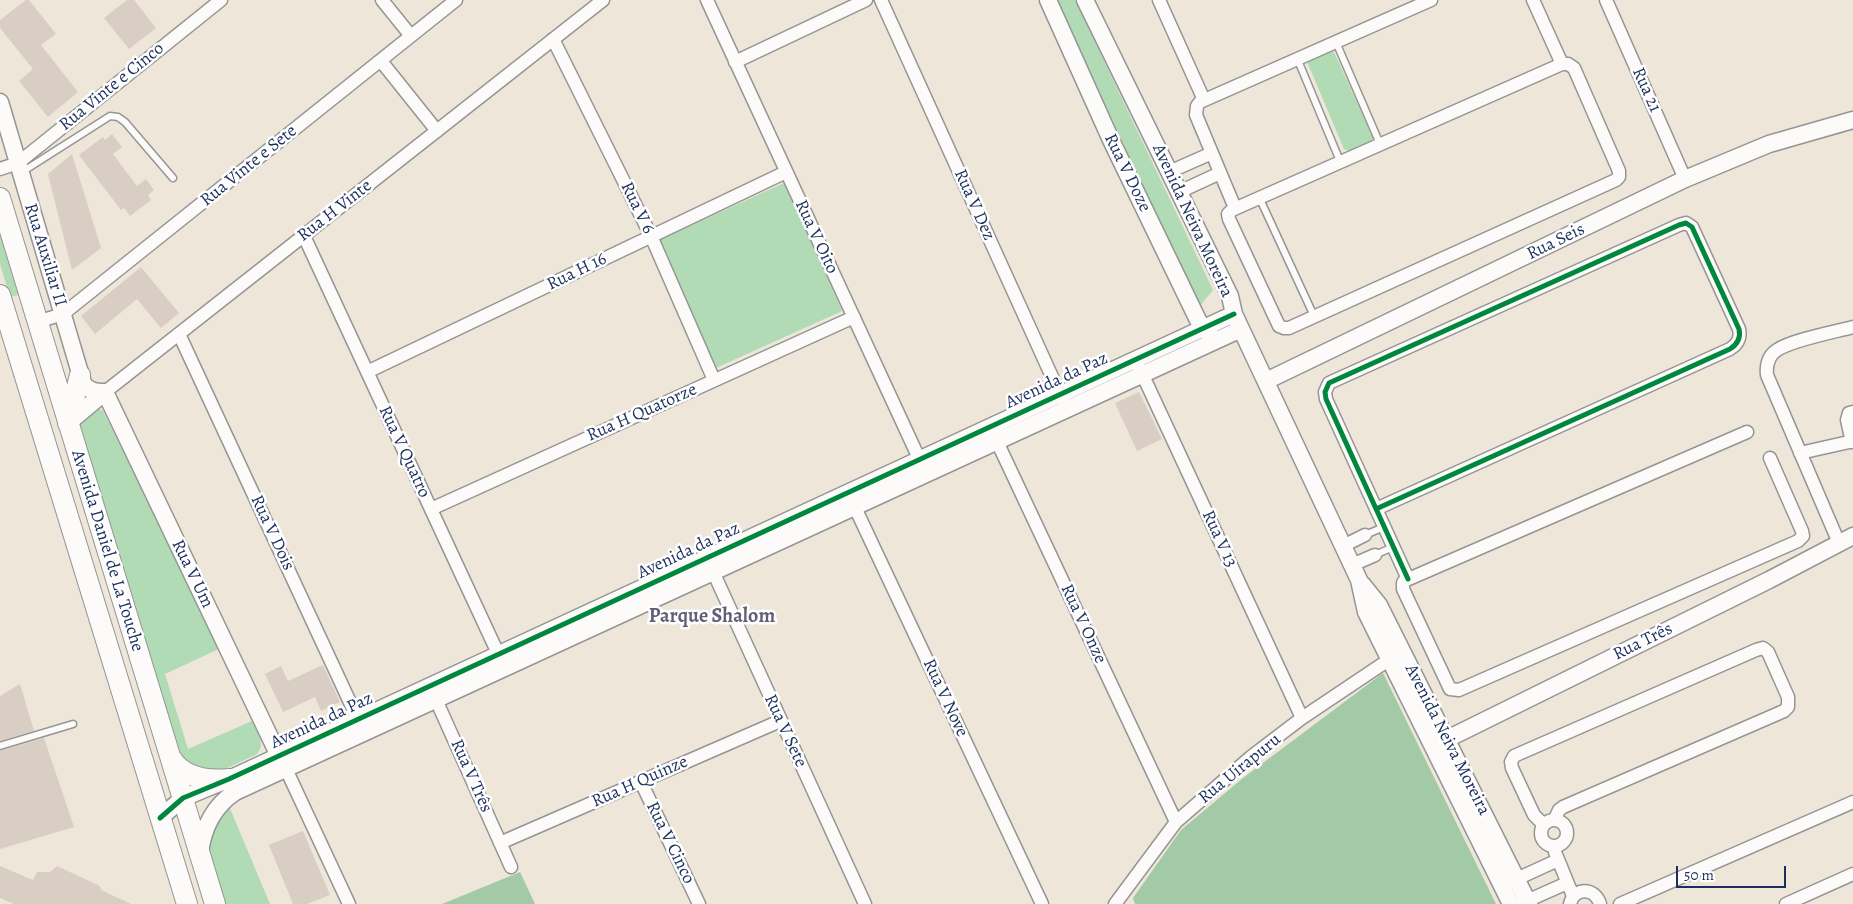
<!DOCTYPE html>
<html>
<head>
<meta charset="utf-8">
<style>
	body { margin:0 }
	#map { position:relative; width:1853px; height:904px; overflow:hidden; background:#ede6d9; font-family:Alegreya,serif }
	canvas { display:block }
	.scale { position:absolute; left:1676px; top:866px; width:110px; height:22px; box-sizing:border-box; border:2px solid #1b2f5e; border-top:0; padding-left:6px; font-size:15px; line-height:18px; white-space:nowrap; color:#1b2f5e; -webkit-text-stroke:4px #fff; paint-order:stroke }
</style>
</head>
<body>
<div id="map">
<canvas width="1853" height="904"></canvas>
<div class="scale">50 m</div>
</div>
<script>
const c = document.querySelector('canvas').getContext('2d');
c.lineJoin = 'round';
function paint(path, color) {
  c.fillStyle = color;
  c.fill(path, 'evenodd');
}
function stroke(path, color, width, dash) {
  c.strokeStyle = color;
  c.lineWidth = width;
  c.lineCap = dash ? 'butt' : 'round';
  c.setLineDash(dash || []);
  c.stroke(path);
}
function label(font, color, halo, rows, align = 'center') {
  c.font = font + ' Alegreya,serif';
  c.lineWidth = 5;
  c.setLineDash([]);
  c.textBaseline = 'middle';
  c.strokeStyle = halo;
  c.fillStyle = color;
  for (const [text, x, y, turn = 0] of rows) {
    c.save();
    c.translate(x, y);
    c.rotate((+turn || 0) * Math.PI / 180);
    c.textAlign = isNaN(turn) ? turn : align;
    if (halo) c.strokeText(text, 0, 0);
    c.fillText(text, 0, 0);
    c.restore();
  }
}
paint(new Path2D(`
	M1057,0H1075L1213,290L1199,307Z
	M1328,50L1334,52L1373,138L1370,142L1349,151L1344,149L1308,64V61Z
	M784,183L842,311L716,368L659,240Z
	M0,233L18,295L10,297L0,264Z
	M97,408L103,411L221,648L165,674L188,749L252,721C258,733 266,743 257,754L221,771L198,768L185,761L176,748L80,426V422Z
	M229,806L270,904H224C210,861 198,845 229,806Z`), '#b0dbb4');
paint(new Path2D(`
	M1383,673L1496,904H1135L1133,898L1181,830L1243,778Z
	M520,872L535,904H442Z`), '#a3caa7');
paint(new Path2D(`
	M26,0H29L56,34L41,45L78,92L48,117L19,81L33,69L0,28V20Z
	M127,0H134L156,28L129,49L104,18Z
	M112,134L122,147L113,154L137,186L146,179L154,190L148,195L151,200L130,216L124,208L121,210L79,155L103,137L105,140Z
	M72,154L101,248L72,270L48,174Z
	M141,267L179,313L161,328L137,299L95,334L81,316Z
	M1139,392L1162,439L1137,451L1115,403Z
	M323,665L340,702L321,711L315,697L283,712L265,674L281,666L288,681Z
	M20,684L34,731L0,741V696Z
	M44,738L74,827L0,849V751Z
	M303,831L330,895L307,904H293L269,845Z
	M0,866L33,880L37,872H50L57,866L100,886L101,890L131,904H14L0,898Z`), '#d9cec4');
const service = new Path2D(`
	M1336,42L1380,144
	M1297,58L1340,161
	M22,172L110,116L118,117L125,122L173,178
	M1259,197L1314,316
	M1365,535L1384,527
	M1375,555L1393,547
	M0,746L73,724`);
const minor = new Path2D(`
	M382,0L411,36
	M707,0L923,467
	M881,0L1063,401
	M1159,0L1204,100
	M1533,0L1562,64
	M1606,0L1685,179
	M553,39L651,236L714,380
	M381,61L437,131
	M735,62L866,0
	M1562,64H1568L1574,68L1619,171V177L1616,180L1289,328H1284L1279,326L1229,219L1228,214L1232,210Z
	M0,169L18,163L221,0
	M1169,172L1212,153
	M1179,192L1220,173
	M1235,208L1196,115L1197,106L1200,102L1431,0
	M304,236L502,662
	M37,322L63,314L456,0
	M179,334L361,726
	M1139,367L1302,718
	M367,372L786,172
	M105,392L603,0
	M1747,432L1404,581L1403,583V589L1450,689L1459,690L1798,541L1803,536L1802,531L1770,458
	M993,433L1176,822
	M1852,442L1847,420L1849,413L1853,412
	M1800,453L1853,441
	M851,499L1042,904
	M431,509L854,317
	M1376,509L1730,349C1738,344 1741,338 1739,329L1692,227L1686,223L1679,225L1329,383L1325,392L1326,399L1408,579
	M1839,543L1767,375C1766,365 1768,356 1777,350C1792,340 1834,332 1853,327
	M1343,546L1365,535
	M710,565L865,904
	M1352,565L1375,555
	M433,693L511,867
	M286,769L349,904
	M641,782L699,904
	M1541 833a13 13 0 1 1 26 0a13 13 0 1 1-26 0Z
	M1544,825L1534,815L1512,768L1511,762L1514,756L1756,650L1763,648L1768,652L1788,697V707L1784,711L1563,807L1559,810L1555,819
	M500,843L780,721
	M1555,852L1573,896
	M1510,882L1558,860
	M1115,904L1176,822L1252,756L1302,718L1390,659
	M1520,904L1567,883
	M1570,904C1574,887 1595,887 1600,904
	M1620,904L1853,802
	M1786,904L1853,874`);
const tertiary = new Path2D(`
	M1048,0L1111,140L1196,316L1202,328L1210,334
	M1085,0L1230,296L1234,314L1359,580L1366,612L1511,904
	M0,102L83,383C88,391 96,392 105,392
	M1266,381L1685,179L1769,144L1853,120
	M105,392L279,756
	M68,423L105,392
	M1362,584L1379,605L1529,904
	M1433,746L1769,580L1853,536
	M160,818L183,798L229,779L1234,314
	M200,853C203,828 214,806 235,792L1241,329`);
const primary = new Path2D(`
	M0,198L215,904
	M0,295L187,904
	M68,423L80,375
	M171,758C183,778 208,781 229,779`);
stroke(service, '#959595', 9);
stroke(minor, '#959595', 15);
stroke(tertiary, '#959595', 19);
stroke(primary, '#959595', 22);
stroke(service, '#fcfbf9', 6);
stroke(minor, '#fcfbf9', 12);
stroke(tertiary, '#fcfbf9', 16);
stroke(primary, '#fcfbf9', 20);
stroke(new Path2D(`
	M1376,509L1730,349C1738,344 1741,338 1739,329L1692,227L1686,223L1679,225L1329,383L1325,392L1326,399L1408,579
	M160,818L183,798L229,779L1234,314`), '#00873e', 5);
label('18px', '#1b2f5e', '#fff', [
	["Rua Vinte e Cinco",112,87,-39],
	["Rua 21",1646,90,66],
	["Rua Vinte e Sete",249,166,-39],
	["Rua V Doze",1127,173,64],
	["Rua V Dez",974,205,66],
	["Rua V 6",637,208,64],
	["Rua H Vinte",335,211,-38],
	["Avenida Neiva Moreira",1192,221,65],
	["Rua V Oito",816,237,65],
	["Rua Seis",1556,242,-26],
	["Rua Auxiliar II",45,255,73],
	["Rua H 16",577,272,-26],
	["Avenida da Paz",1057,381,-25],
	["Rua H Quatorze",642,413,-24],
	["Rua V Quatro",404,452,65],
	["Rua V Dois",272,533,65],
	["Rua V 13",1219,539,65],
	["Avenida Daniel de La Touche",107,551,73],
	["Avenida da Paz",689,551,-25],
	["Rua V Um",192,574,64],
	["Rua V Onze",1083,624,65],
	["Rua Três",1643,642,-26],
	["Rua V Nove",945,698,65],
	["Avenida da Paz",322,721,-25],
	["Rua V Sete",785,731,65],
	["Avenida Neiva Moreira",1447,740,63],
	["Rua Uirapuru",1240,769,-39],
	["Rua V Três",471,776,66],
	["Rua H Quinze",640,782,-24],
	["Rua V Cinco",670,843,64]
]);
label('bold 20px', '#625f75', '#fff', [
	["Parque Shalom",712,617]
]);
</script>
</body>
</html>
